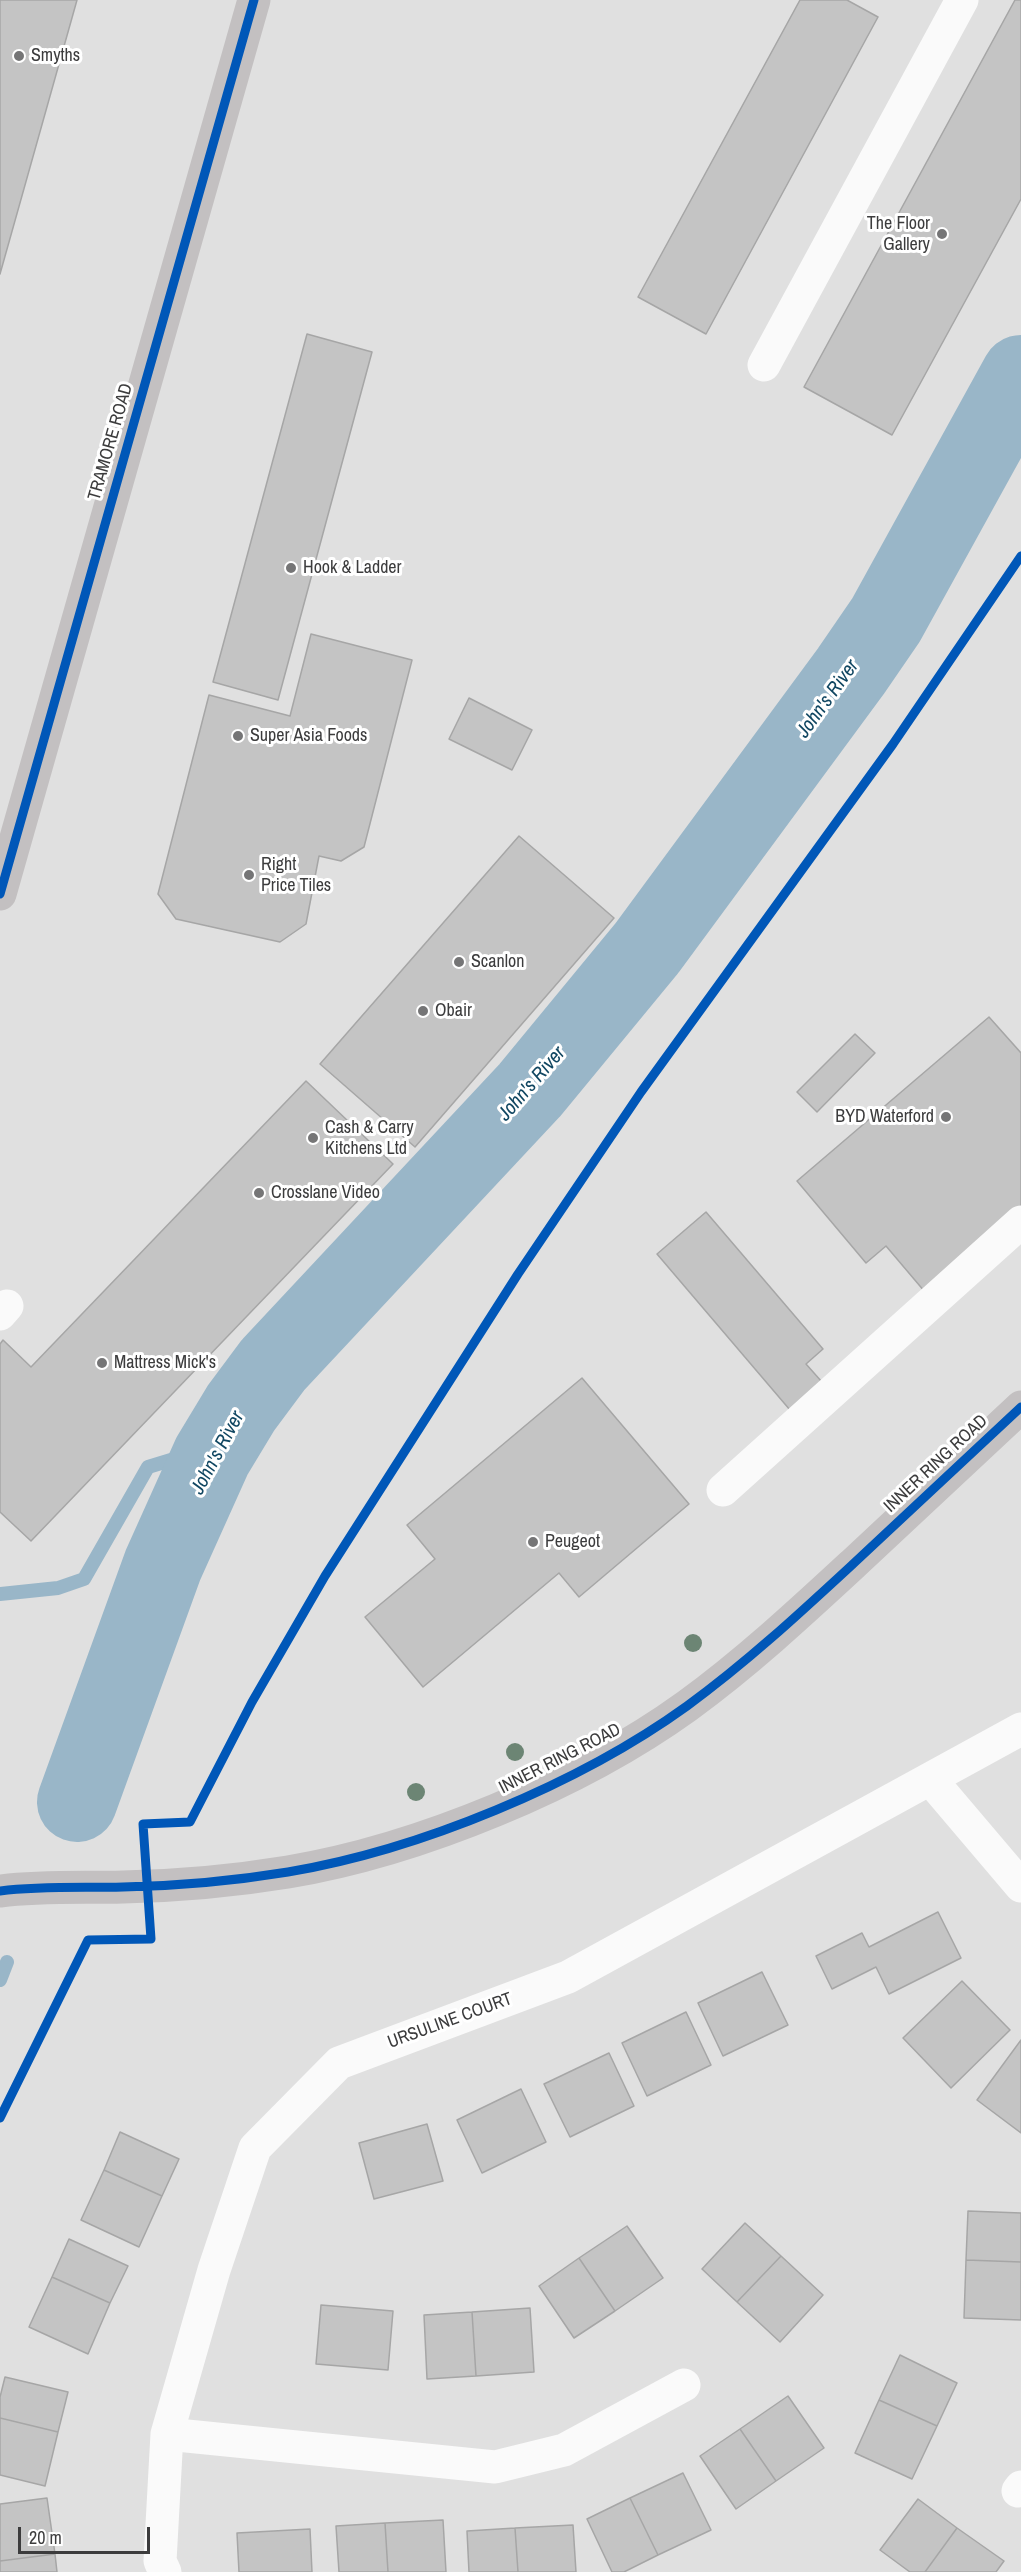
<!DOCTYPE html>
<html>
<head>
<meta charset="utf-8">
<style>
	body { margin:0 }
	#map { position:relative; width:1021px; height:2572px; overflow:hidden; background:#e0e0e0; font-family:"Archivo Narrow",sans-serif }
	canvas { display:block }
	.scale { position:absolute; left:18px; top:2527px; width:132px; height:27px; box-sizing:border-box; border:3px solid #3c3c3d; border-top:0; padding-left:8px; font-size:18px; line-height:21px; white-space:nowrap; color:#3c3c3d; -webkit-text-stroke:4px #fff; paint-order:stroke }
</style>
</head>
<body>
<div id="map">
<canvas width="1021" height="2572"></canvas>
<div class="scale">20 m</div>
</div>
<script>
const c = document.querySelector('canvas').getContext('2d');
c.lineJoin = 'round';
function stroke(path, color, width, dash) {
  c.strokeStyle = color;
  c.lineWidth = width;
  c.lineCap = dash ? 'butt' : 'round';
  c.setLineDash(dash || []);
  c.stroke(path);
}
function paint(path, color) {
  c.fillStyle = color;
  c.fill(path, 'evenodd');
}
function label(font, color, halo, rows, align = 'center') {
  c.font = font + ' "Archivo Narrow",sans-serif';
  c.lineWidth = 6;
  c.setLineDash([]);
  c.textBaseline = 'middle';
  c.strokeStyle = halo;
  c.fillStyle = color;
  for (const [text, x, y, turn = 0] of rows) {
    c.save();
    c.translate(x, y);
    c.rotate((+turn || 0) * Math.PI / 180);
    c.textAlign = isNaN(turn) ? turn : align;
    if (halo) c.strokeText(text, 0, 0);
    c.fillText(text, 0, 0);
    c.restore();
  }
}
stroke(new Path2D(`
	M0,1594L58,1588L84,1579L148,1467L184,1456H212
	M0,1980L7,1962`), '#99b6c8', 14);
stroke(new Path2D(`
	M77,1802L163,1565L212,1456L241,1408L273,1365L530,1090L647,948L851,671L886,620L1021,375`), '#99b6c8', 80);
const building = new Path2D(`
	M0,0H77L0,274Z
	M800,0H847L878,17L706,334L638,297Z
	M1015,0H1021V199L892,435L804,387Z
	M307,334L372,352L278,700L213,682Z
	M311,634L412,660L364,847L341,861L319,856L306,924L280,942L176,919L158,894L209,695L290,716Z
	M469,698L532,730L512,770L449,739Z
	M519,836L614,918L415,1147L320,1064Z
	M989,1017L1021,1053V1211L925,1292L886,1246L866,1263L797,1181Z
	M855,1034L875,1053L817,1112L797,1092Z
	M306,1081L393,1164L31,1541L0,1512V1344L3,1340L31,1367Z
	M706,1212L823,1349L806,1364L822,1382L790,1410L657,1254Z
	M582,1378L689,1504L579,1597L559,1573L423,1687L365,1617L435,1559L407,1525Z
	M938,1912L961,1958L889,1994L876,1967L832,1989L816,1956L862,1933L869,1947Z
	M762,1972L788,2025L723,2056L698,2003Z
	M962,1981L1010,2030L951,2088L903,2038Z
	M686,2012L711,2065L647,2096L622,2043Z
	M1021,2040V2133L977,2100Z
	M609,2053L634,2106L570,2137L544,2084Z
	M521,2089L546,2142L482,2173L457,2120Z
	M427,2124L443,2181L374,2199L359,2143Z
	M120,2132L179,2159L162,2196L104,2170Z
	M104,2170L162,2196L139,2247L81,2220Z
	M968,2211L1021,2213V2262L966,2260Z
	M745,2223L781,2256L737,2302L702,2269Z
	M627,2226L663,2278L615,2311L579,2258Z
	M69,2239L128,2266L110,2303L52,2277Z
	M781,2256L823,2295L780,2342L737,2302Z
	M579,2258L615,2311L574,2338L539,2286Z
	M966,2260L1021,2262V2320L964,2318Z
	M52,2277L110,2303L88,2354L29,2327Z
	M321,2305L393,2311L388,2370L316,2364Z
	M530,2308L534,2372L476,2376L472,2312Z
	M472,2312L476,2376L427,2379L424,2315Z
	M900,2355L957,2383L937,2426L879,2400Z
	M5,2377L68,2392L58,2432L0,2418V2397Z
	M788,2396L824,2448L776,2481L740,2429Z
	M879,2400L937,2426L912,2479L855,2453Z
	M0,2418L58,2432L45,2486L0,2475Z
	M740,2429L776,2481L736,2509L700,2456Z
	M683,2473L711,2530L658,2555L630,2498Z
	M47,2498L55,2554L0,2561V2504Z
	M630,2498L658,2555L624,2572H612L587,2519Z
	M918,2499L957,2528L925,2572H910L880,2550Z
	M443,2520L446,2572H388L385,2523Z
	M385,2523L388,2572H339L336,2526Z
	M573,2525L576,2572H518L515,2528Z
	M515,2528L518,2572H469L467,2531Z
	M957,2528L1004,2561L996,2572H925Z
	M310,2529L312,2572H239L237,2533Z
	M55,2554L57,2572H0V2561Z`);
paint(building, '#c4c4c4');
stroke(building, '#a6a6a6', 1.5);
stroke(new Path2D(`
	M145,1848L143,1824L190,1822
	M88,1940L151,1939V1924`), '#c0c0c1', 4, [4.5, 3]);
stroke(new Path2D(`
	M764,365L962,0
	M0,1314L7,1306
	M723,1490L1021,1222
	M931,1780L1021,1886
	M167,2434L495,2467L564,2450L684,2385
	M1018,2491L1021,2487
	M165,2572L160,2561L167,2434L214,2270L255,2148L339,2063L568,1977L1021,1729`), '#fafafa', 33);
stroke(new Path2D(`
	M0,894L254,0
	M0,1891C41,1886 82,1888 123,1887C178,1886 233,1881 288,1872C419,1850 579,1784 687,1706C746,1663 800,1613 853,1564C909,1512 965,1460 1021,1407`), '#c3c0c1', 33);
stroke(new Path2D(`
	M0,894L254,0
	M0,1891C41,1886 82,1888 123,1887C178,1886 233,1881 288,1872C419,1850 579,1784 687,1706C746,1663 800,1613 853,1564C909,1512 965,1460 1021,1407
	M0,2118L88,1940L151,1939L143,1824L190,1822L252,1702L325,1576L518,1274L641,1092L893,744L1021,556`), '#0057b8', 9);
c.fillStyle = '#6c8574';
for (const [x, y] of [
	[693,1643],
	[515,1752],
	[416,1792]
]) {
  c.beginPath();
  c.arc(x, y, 9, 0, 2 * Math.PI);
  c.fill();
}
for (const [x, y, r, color] of [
	[19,56,6,"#757576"],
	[942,234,6,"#757576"],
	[291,568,6,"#757576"],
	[238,736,6,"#757576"],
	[249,875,6,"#757576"],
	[459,962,6,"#757576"],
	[423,1011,6,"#757576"],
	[946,1117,6,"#757576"],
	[313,1138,6,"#757576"],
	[259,1193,6,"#757576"],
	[102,1363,6,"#757576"],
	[533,1542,6,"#757576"]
]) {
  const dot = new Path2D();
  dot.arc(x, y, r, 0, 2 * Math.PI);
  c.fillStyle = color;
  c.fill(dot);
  stroke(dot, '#fff', 2);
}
label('18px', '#3c3c3d', '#fff', [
	["Smyths",31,56],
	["The Floor",930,224,"right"],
	["Gallery",930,245,"right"],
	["Hook & Ladder",303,568],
	["Super Asia Foods",250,736],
	["Right",261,865],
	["Price Tiles",261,886],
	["Scanlon",471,962],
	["Obair",435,1011],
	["BYD Waterford",934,1117,"right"],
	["Cash & Carry",325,1128],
	["Kitchens Ltd",325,1149],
	["Crosslane Video",271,1193],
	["Mattress Mick's",114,1363],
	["Peugeot",545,1542]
], 'left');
label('18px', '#3c3c3d', '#fff', [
	["TRAMORE ROAD",111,442,-74],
	["INNER RING ROAD",936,1464,-43],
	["INNER RING ROAD",560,1759,-27],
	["URSULINE COURT",450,2021,-20]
]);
label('italic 20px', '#114762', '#fff', [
	["John's River",828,699,-54],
	["John's River",532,1084,-49],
	["John's River",218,1453,-62]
]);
</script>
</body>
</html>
